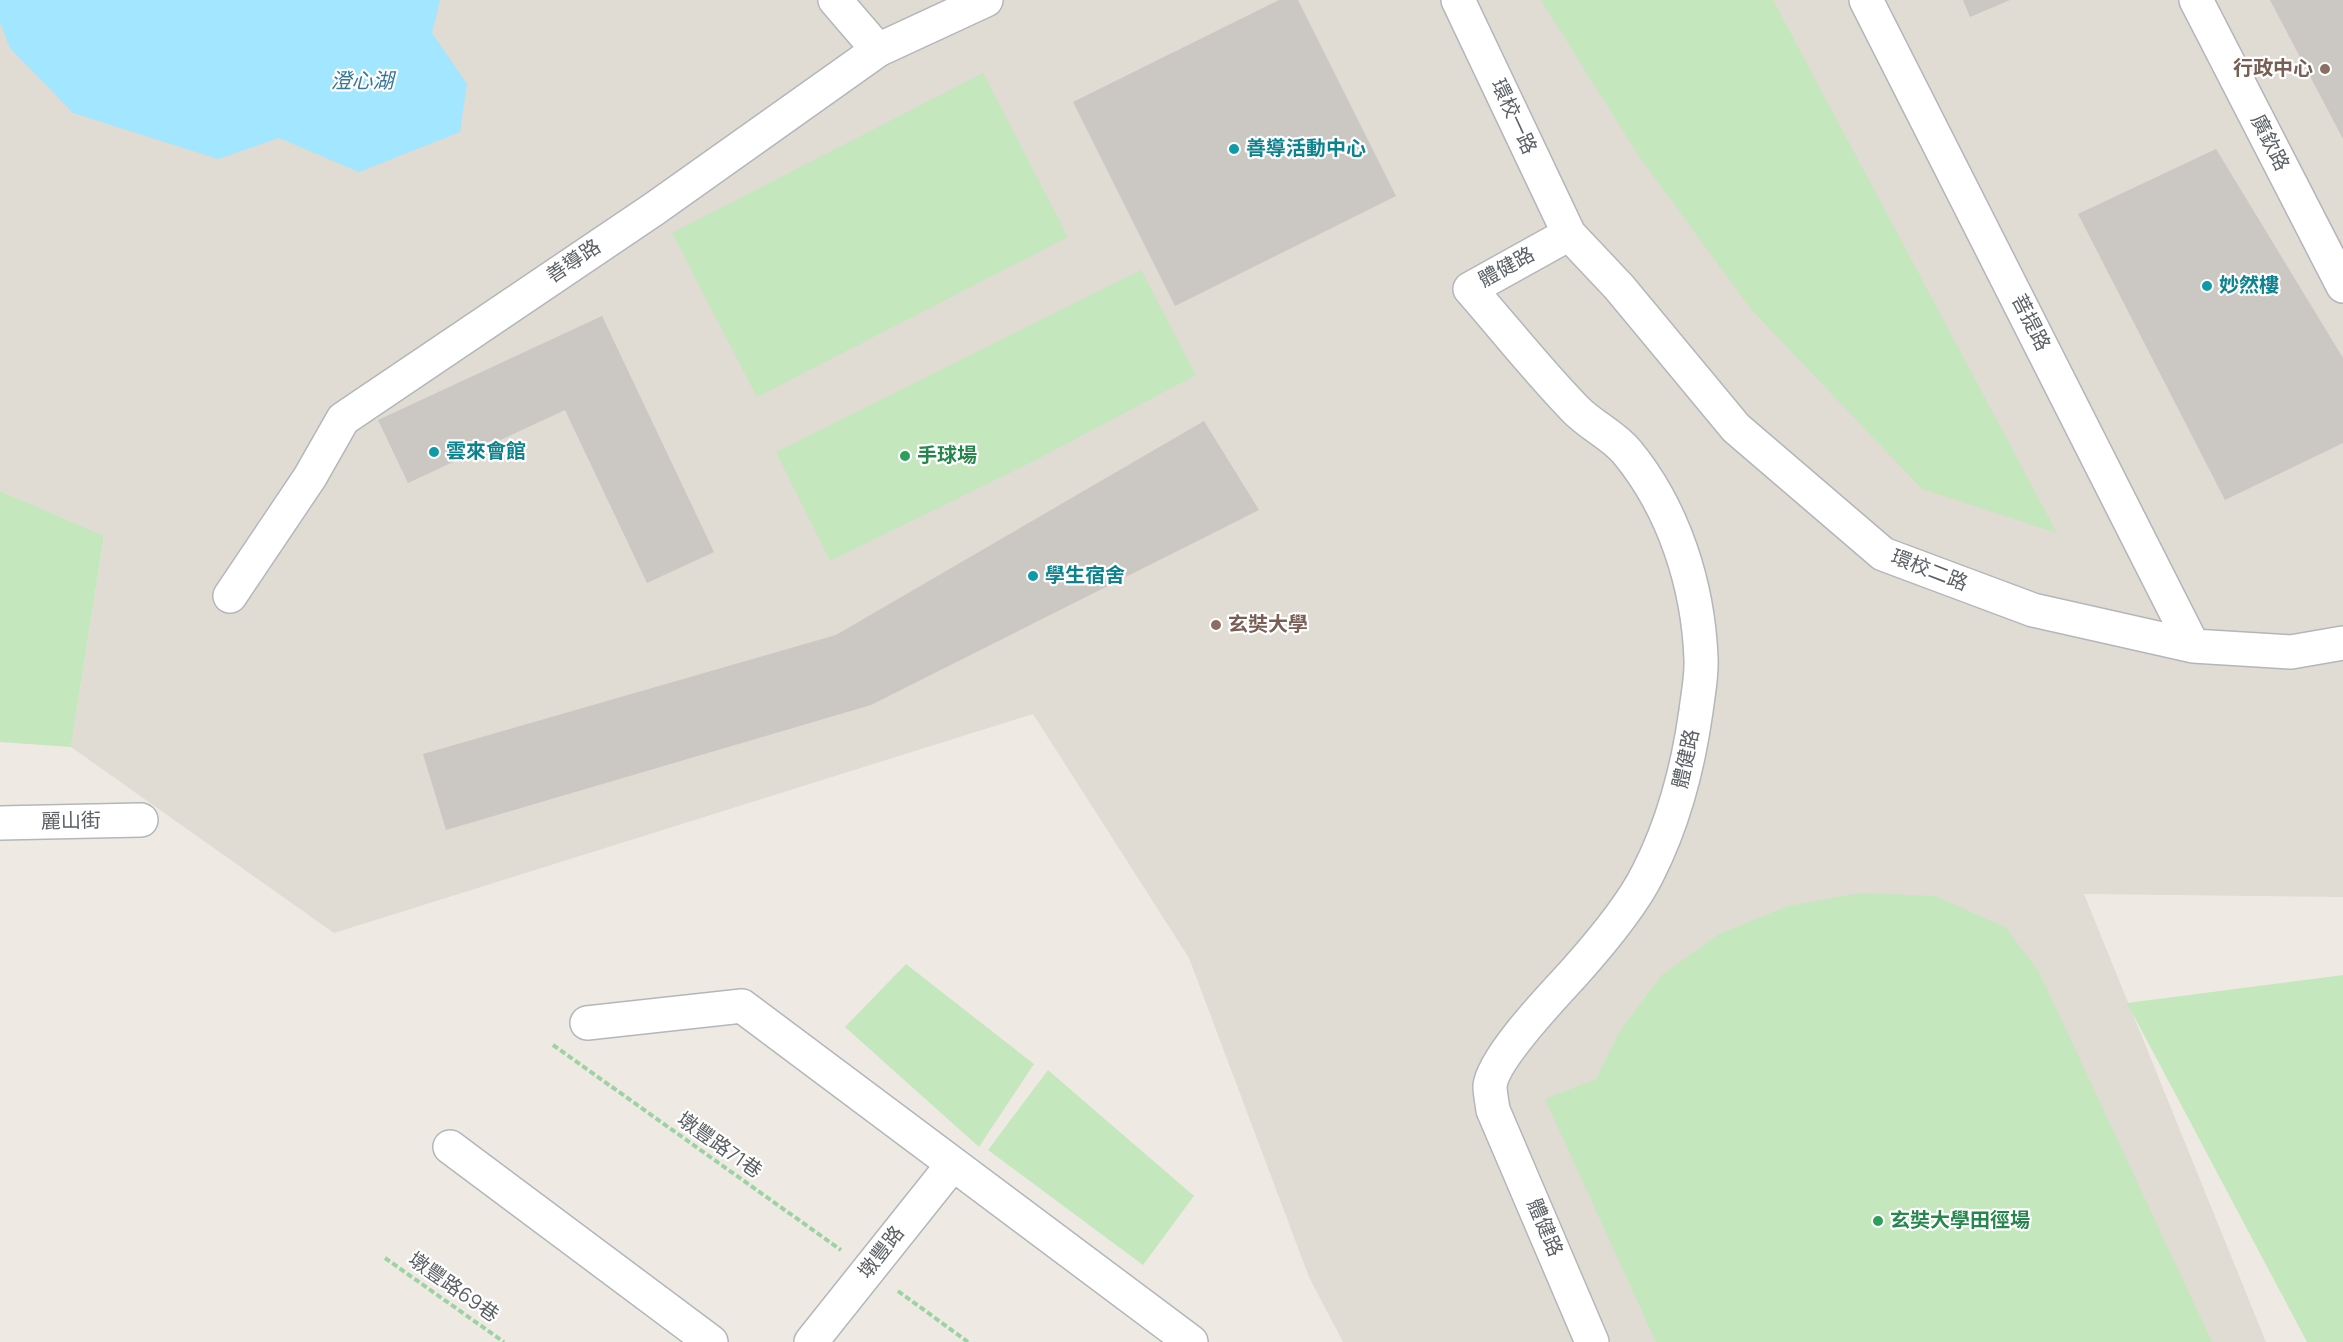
<!DOCTYPE html>
<html>
<head>
<meta charset="utf-8">
<style>
	body { margin:0 }
	canvas { display:block; background:#eeeae3 }
</style>
</head>
<body>
<canvas width="2343" height="1342"></canvas>
<script>
const c = document.querySelector('canvas').getContext('2d');
c.lineJoin = 'round';
function paint(path, color) {
  c.fillStyle = color;
  c.fill(path, 'evenodd');
}
function stroke(path, color, width, dash) {
  c.strokeStyle = color;
  c.lineWidth = width;
  c.lineCap = dash ? 'butt' : 'round';
  c.setLineDash(dash || []);
  c.stroke(path);
}
function label(font, color, halo, rows, align = 'center') {
  c.font = font + ' Manrope,"Noto Sans TC",sans-serif';
  c.lineWidth = 4.5;
  c.setLineDash([]);
  c.textBaseline = 'middle';
  c.strokeStyle = halo;
  c.fillStyle = color;
  for (const [text, x, y, turn = 0] of rows) {
    c.save();
    c.translate(x, y);
    c.rotate((+turn || 0) * Math.PI / 180);
    c.textAlign = isNaN(turn) ? turn : align;
    if (halo) c.strokeText(text, 0, 0);
    c.fillText(text, 0, 0);
    c.restore();
  }
}
paint(new Path2D(`
	M0,0H2343V897L2084,894L2266,1342H1343L1309,1277L1189,958L1033,714L334,933L71,747L104,537L0,491Z`), '#e0dbd3');
paint(new Path2D(`
	M1541,0H1773L2057,533L1922,489L1751,309L1640,158Z
	M983,73L1068,237L757,397L672,233Z
	M1141,270L1196,375L1034,461L830,561L776,452Z
	M0,491L104,536L71,747L0,742Z
	M1861,893L1935,896L2005,927L2039,972L2212,1342H1656L1545,1099L1596,1079L1621,1029L1661,976L1719,934L1788,906Z
	M906,964L1034,1064L979,1147L845,1027Z
	M2343,975V1342H2307L2127,1003Z
	M1048,1070L1194,1196L1143,1265L988,1150Z`), '#c5e7be');
paint(new Path2D(`
	M0,0H440L432,33L467,84L460,132L359,172L279,138L218,159L73,113L10,48L0,23Z`), '#a2e6ff');
paint(new Path2D(`
	M1279,0H1298L1396,196L1175,306L1073,102Z
	M1963,0H2010L1970,17Z
	M2270,0H2343V139Z
	M2216,149L2343,358V443L2225,500L2078,214Z
	M602,316L714,552L647,583L565,410L408,483L378,420Z
	M1204,421L1259,510L871,705L446,830L423,754L836,635Z`), '#cbc7c2');
const minor = new Path2D(`
	M835,0L878,50
	M1458,0L1569,234L1619,287L1736,428L1883,554L2033,610L2193,646L2291,652L2343,643
	M1866,0L2193,646
	M2196,0L2343,286
	M1569,234L1470,289C1505,329 1538,371 1575,409C1590,425 1613,435 1627,452C1674,509 1698,585 1701,658C1702,676 1698,694 1696,711C1688,768 1674,822 1648,873C1632,906 1598,946 1573,974C1553,996 1493,1058 1490,1086C1490,1093 1492,1102 1493,1110L1592,1342
	M230,596L310,477L343,419L654,209L878,50L986,0
	M0,823L141,820
	M587,1023L742,1006L1191,1342
	M450,1147L711,1342
	M811,1342L953,1164`);
stroke(minor, '#b3b7ba', 36);
stroke(new Path2D(`
	M553,1045L841,1250
	M385,1258L504,1342
	M898,1291L968,1342`), '#9dd2a2', 4, [6, 3]);
stroke(minor, '#fff', 33);
for (const [x, y, r, color] of [
	[2325,69,6,"#8d6e63"],
	[1234,149,6,"#0f9aa8"],
	[2207,286,6,"#0f9aa8"],
	[434,452,6,"#0f9aa8"],
	[905,456,6,"#2e9e5b"],
	[1033,576,6,"#0f9aa8"],
	[1216,625,6,"#8d6e63"],
	[1878,1221,6,"#2e9e5b"]
]) {
  const dot = new Path2D();
  dot.arc(x, y, r, 0, 2 * Math.PI);
  c.fillStyle = color;
  c.fill(dot);
  stroke(dot, '#fff', 2);
}
label('bold 20px', '#785e54', '#fff', [
	["行政中心",2313,69],
	["玄奘大學",1228,625,"left"]
], 'right');
label('20px', '#5b6064', '#fff', [
	["環校一路",1513,117,65],
	["廣欽路",2269,143,63],
	["善導路",574,262,-34],
	["體健路",1507,268,-29],
	["菩提路",2030,323,63],
	["環校二路",1929,571,21],
	["體健路",1687,759,-78],
	["麗山街",71,822,-1],
	["墩豐路71巷",719,1146,35],
	["體健路",1544,1228,67],
	["墩豐路",882,1253,-52],
	["墩豐路69巷",453,1288,35]
]);
label('bold 20px', '#0d838f', '#fff', [
	["善導活動中心",1246,149],
	["妙然樓",2219,286],
	["雲來會館",446,452],
	["學生宿舍",1045,576]
], 'left');
label('bold 20px', '#27864d', '#fff', [
	["手球場",917,456],
	["玄奘大學田徑場",1890,1221]
], 'left');
label('italic 21px', '#34779a', '#fff', [
	["澄心湖",362,82]
]);
</script>
</body>
</html>
